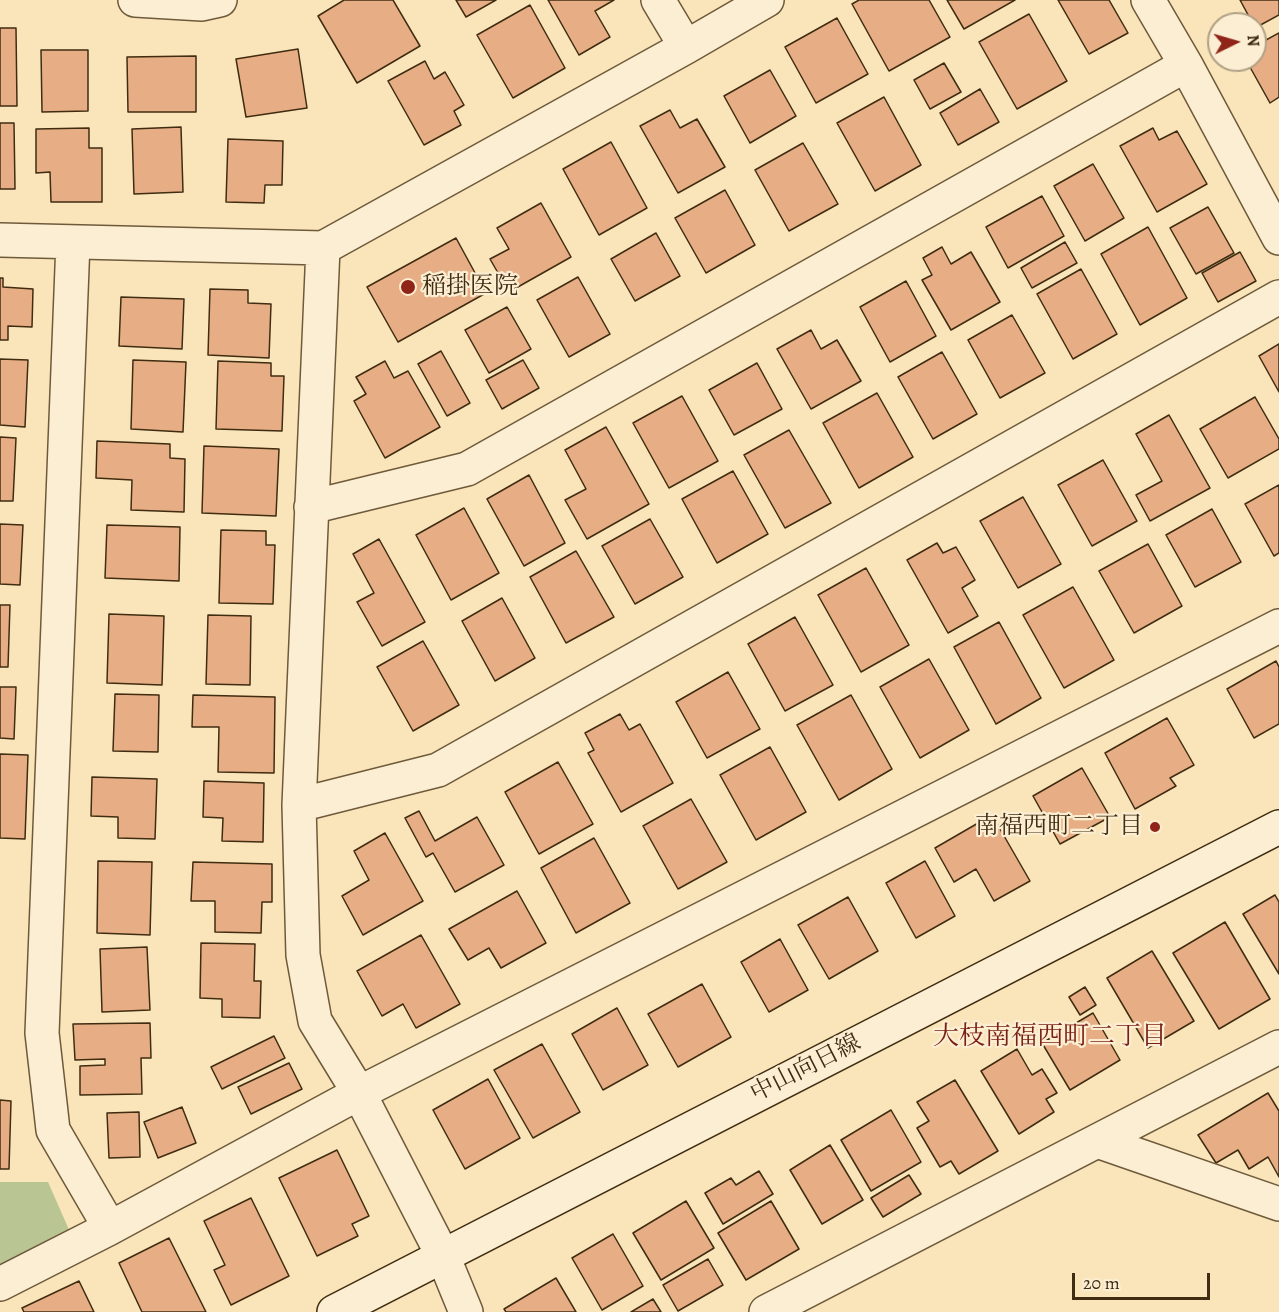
<!DOCTYPE html>
<html>
<head>
<meta charset="utf-8">
<style>
	body { margin:0 }
	#map { position:relative; width:1279px; height:1312px; overflow:hidden; background:#fae5ba; font-family:Alegreya,serif }
	canvas { display:block }
	.north { position:absolute; left:1207px; top:12px; width:60px; height:60px; box-sizing:border-box; background:#fceed2; border:2px solid #b0a085; border-radius:50%; rotate:85deg; font-size:16px; font-weight:700; line-height:24px; text-align:center; color:#3f2c11 }
	.north::after { content:''; display:block; margin:auto; width:21px; height:27px; background:#8f2418; clip-path:polygon(50% 0,100% 100%,50% 72%,0 100%) }
	.scale { position:absolute; left:1072px; top:1273px; width:138px; height:27px; box-sizing:border-box; border:3px solid #3f2c11; border-top:0; padding-left:8px; font-size:18px; line-height:21px; white-space:nowrap; color:#3f2c11; -webkit-text-stroke:4px #fceed2; paint-order:stroke }
</style>
</head>
<body>
<div id="map">
<canvas width="1279" height="1312"></canvas>
<div class="north">N</div>
<div class="scale">20 m</div>
</div>
<script>
const c = document.querySelector('canvas').getContext('2d');
c.lineJoin = 'round';
function paint(path, color) {
  c.fillStyle = color;
  c.fill(path, 'evenodd');
}
function stroke(path, color, width, dash) {
  c.strokeStyle = color;
  c.lineWidth = width;
  c.lineCap = dash ? 'butt' : 'round';
  c.setLineDash(dash || []);
  c.stroke(path);
}
function label(font, color, halo, rows, align = 'center') {
  c.font = font + ' Alegreya,"Noto Serif JP",serif';
  c.lineWidth = 4.5;
  c.setLineDash([]);
  c.textBaseline = 'middle';
  c.strokeStyle = halo;
  c.fillStyle = color;
  for (const [text, x, y, turn = 0] of rows) {
    c.save();
    c.translate(x, y);
    c.rotate((+turn || 0) * Math.PI / 180);
    c.textAlign = isNaN(turn) ? turn : align;
    if (halo) c.strokeText(text, 0, 0);
    c.fillText(text, 0, 0);
    c.restore();
  }
}
paint(new Path2D(`
	M0,1182H48L70,1232L0,1264Z`), '#b9c694');
const building = new Path2D(`
	M344,0H393L420,46L357,83L318,16Z
	M456,0H496L466,17Z
	M548,0H614L595,11L610,37L579,55Z
	M859,0H929L950,37L889,71L852,4Z
	M947,0H1015L964,29Z
	M1058,0H1109L1128,33L1089,54Z
	M1240,0H1279V15L1255,28V24H1253Z
	M530,5L565,68L513,98L477,35Z
	M1029,14L1067,81L1017,109L979,42Z
	M837,18L868,74L816,103L785,47Z
	M0,28H16L17,106H0Z
	M1279,33V97L1270,103L1246,60H1255V46Z
	M298,49L307,108L246,117L236,59Z
	M41,50H88V111L42,112Z
	M196,56V112H128L127,57Z
	M425,61L434,79L445,72L464,105L454,111L461,125L424,145L388,81Z
	M944,63L961,92L930,109L914,80Z
	M770,70L796,116L750,143L724,96Z
	M980,89L999,122L958,145L940,113Z
	M884,97L921,165L875,191L837,123Z
	M670,110L680,128L697,119L725,167L678,193L640,126Z
	M0,123H14L15,189H0Z
	M181,127L183,192L134,194L132,129Z
	M89,128V148H102V202H51L50,172L36,173V129Z
	M1153,128L1159,140L1177,131L1207,184L1157,212L1120,146Z
	M228,139L283,141L282,185H265L264,203L226,202Z
	M611,142L647,208L599,235L563,169Z
	M803,143L838,204L789,231L755,170Z
	M1093,164L1124,218L1085,241L1054,186Z
	M725,190L755,245L706,273L675,218Z
	M1042,196L1064,236L1008,268L986,227Z
	M541,203L571,257L509,292L490,259L509,249L497,228Z
	M1208,207L1234,253L1196,274L1170,228Z
	M1148,227L1187,298L1140,325L1101,254Z
	M656,233L680,276L635,301L611,259Z
	M456,238L486,293L398,342L367,287Z
	M1065,242L1077,263L1032,288L1021,268Z
	M942,247L951,264L971,252L1000,302L951,330L922,280L932,275L923,258Z
	M1240,252L1256,281L1218,302L1202,273Z
	M1081,269L1117,334L1073,359L1037,294Z
	M578,277L610,334L569,357L537,300Z
	M0,278H3V287L33,289L32,327L8,326V340H0Z
	M906,281L936,336L890,362L860,307Z
	M210,289L248,290V303L271,304L269,358L208,355Z
	M121,297L184,299L182,349L119,346Z
	M507,307L531,349L489,373L465,330Z
	M1012,315L1045,373L1000,398L968,340Z
	M811,330L821,349L837,340L861,381L811,409L777,349Z
	M1279,344V392L1259,356Z
	M441,351L470,403L447,416L418,364Z
	M942,352L977,414L933,439L898,377Z
	M0,359L28,360L25,427L0,425Z
	M133,360L186,362L183,432L131,429Z
	M523,360L539,388L502,409L486,380Z
	M218,361L271,363V376H284L282,431L216,429Z
	M385,361L394,378L408,371L440,427L385,458L354,401L366,394L356,377Z
	M757,363L782,409L734,435L709,390Z
	M877,393L913,457L859,488L823,423Z
	M682,396L718,461L669,488L633,423Z
	M1255,397L1279,439V449L1228,478L1200,429Z
	M1169,415L1210,488L1150,521L1136,495L1162,481L1136,434Z
	M606,427L649,504L587,539L565,500L586,489L565,450Z
	M789,430L831,503L785,528L744,455Z
	M0,437L16,438L13,501H0Z
	M97,441L170,444V458L185,459L184,512L131,510L132,480L96,478Z
	M204,446L279,449L276,516L202,513Z
	M1103,460L1137,521L1092,546L1058,485Z
	M733,471L768,534L717,563L682,499Z
	M529,475L565,543L524,566L487,499Z
	M1279,485V553L1274,556L1245,504Z
	M1023,497L1061,564L1018,588L980,521Z
	M464,508L499,573L451,600L416,535Z
	M1212,509L1241,562L1195,587L1166,535Z
	M650,519L683,577L635,604L602,546Z
	M0,524L23,525L20,585L0,584Z
	M107,525L180,527L179,581L105,578Z
	M221,530L266,531V545H275L273,604L219,603Z
	M379,539L425,622L382,646L357,602L374,593L353,554Z
	M937,543L943,553L956,547L975,580L962,588L978,616L948,633L907,560Z
	M1148,544L1182,606L1134,633L1099,571Z
	M576,551L614,617L566,643L530,577Z
	M866,568L909,645L861,672L818,595Z
	M1073,587L1114,660L1064,688L1023,615Z
	M502,598L535,658L495,681L462,621Z
	M0,605H10L8,667H0Z
	M109,614L164,616L162,685L107,683Z
	M208,615L251,616L250,685L206,684Z
	M795,617L833,685L785,711L748,644Z
	M999,622L1041,698L996,724L954,647Z
	M423,641L459,705L413,731L377,667Z
	M929,659L969,730L920,758L880,687Z
	M1276,661L1279,667V724L1254,738L1227,689Z
	M728,672L760,729L707,758L676,702Z
	M0,687H16L14,739L0,738Z
	M115,694L159,695L158,752L113,751Z
	M193,695L275,697L274,773L218,772L219,727H192Z
	M851,695L892,769L839,800L797,725Z
	M620,714L629,730L640,724L673,783L621,812L588,753L594,750L585,733Z
	M1167,718L1194,765L1170,778L1176,786L1135,809L1105,753Z
	M770,747L806,812L756,840L720,775Z
	M0,754L28,755L25,839L0,838Z
	M558,762L593,824L539,854L505,792Z
	M1082,768L1110,817L1060,844L1033,796Z
	M92,777L157,779L155,839L118,838V817L91,816Z
	M204,781L264,783L263,842L222,841L223,818L203,817Z
	M691,799L727,862L678,889L643,826Z
	M419,811L435,841L477,817L504,865L455,892L433,853L426,857L405,818Z
	M992,815L1030,881L994,901L976,869L954,882L935,848Z
	M385,833L423,901L363,935L342,896L369,880L354,851Z
	M594,838L630,903L576,933L541,868Z
	M98,861L152,862L150,935L97,933Z
	M925,861L955,916L916,938L886,883Z
	M193,862L272,864V902H262L261,933L215,932V901H191Z
	M517,891L546,943L501,968L489,948L468,960L449,929Z
	M1275,895L1279,902V974L1243,914Z
	M848,897L878,951L829,979L798,925Z
	M1225,922L1270,999L1219,1029L1173,953Z
	M421,935L460,1004L416,1028L403,1004L382,1016L357,971Z
	M780,939L808,990L769,1012L741,962Z
	M201,943L255,944L254,981H261L260,1018L222,1017V999L200,998Z
	M147,947L150,1010L102,1012L100,949Z
	M1152,951L1194,1021L1148,1048L1107,978Z
	M702,984L731,1037L678,1067L648,1014Z
	M1085,987L1096,1005L1080,1015L1069,997Z
	M617,1008L648,1065L603,1090L572,1034Z
	M1093,1013L1120,1060L1070,1090L1042,1043Z
	M150,1023L151,1058H141L142,1094L80,1095V1066L105,1065V1059L75,1060L73,1024Z
	M274,1036L285,1058L222,1089L211,1067Z
	M542,1044L580,1112L533,1138L494,1070Z
	M1017,1049L1032,1075L1042,1069L1057,1093L1046,1099L1054,1112L1019,1134L981,1071Z
	M289,1063L302,1089L251,1114L238,1087Z
	M488,1079L520,1138L465,1169L433,1110Z
	M955,1080L998,1151L959,1174L951,1161L940,1167L917,1128L929,1121L917,1102Z
	M1268,1093L1279,1111V1177L1268,1157L1249,1169L1238,1150L1216,1163L1198,1135Z
	M0,1100L11,1101L9,1169H0Z
	M182,1107L196,1143L158,1158L144,1122Z
	M891,1110L921,1162L871,1191L841,1140Z
	M139,1112L140,1157L109,1158L107,1113Z
	M830,1145L863,1200L822,1224L790,1170Z
	M337,1150L369,1216L352,1224L358,1236L317,1256L279,1178Z
	M759,1171L773,1194L723,1224L705,1193L731,1178L736,1185Z
	M909,1175L921,1194L883,1217L871,1198Z
	M251,1198L289,1276L231,1305L214,1270L225,1265L204,1221Z
	M686,1201L714,1248L661,1280L633,1233Z
	M771,1201L799,1249L746,1280L718,1233Z
	M613,1234L643,1286L602,1310L572,1258Z
	M169,1238L206,1312H142L119,1263Z
	M708,1259L723,1285L678,1311L663,1285Z
	M556,1278L576,1312H506L504,1309Z
	M79,1281L94,1312H24L22,1308Z
	M653,1299L661,1312H631Z`);
paint(building, '#e7ae85');
stroke(building, '#3f2c11', 1.5);
const street = new Path2D(`
	M135,0L202,4L220,0
	M658,0L686,47
	M1148,0L1186,65L1279,238
	M0,240L323,248L686,47L767,0
	M73,242L42,1033L53,1130L110,1228
	M323,248L299,805L303,955L315,1021L359,1093L443,1256L466,1312
	M311,507L467,469L1186,65
	M299,805L438,770L1279,297
	M1097,1141L1279,1204
	M0,1284L110,1228L359,1093L1279,626
	M766,1312L1279,1047`);
const secondary = new Path2D(`
	M334,1312L1279,827`);
stroke(street, '#6e5a3b', 36);
stroke(secondary, '#3f2c11', 36);
stroke(street, '#fceed2', 33);
stroke(secondary, '#fceed2', 33);
for (const [x, y, r, color] of [
	[408,287,8,"#8f2418"],
	[1155,827,6,"#8f2418"]
]) {
  const dot = new Path2D();
  dot.arc(x, y, r, 0, 2 * Math.PI);
  c.fillStyle = color;
  c.fill(dot);
  stroke(dot, '#fceed2', 2);
}
label('24px', '#3f2c11', '#fceed2', [
	["稲掛医院",422,287],
	["南福西町二丁目",1143,827,"right"]
], 'left');
label('24px', '#3f2c11', '#fceed2', [
	["中山向日線",806,1069,-27]
]);
label('26px', '#7a1f14', '#fceed2', [
	["大枝南福西町二丁目",1050,1038]
]);
</script>
</body>
</html>
